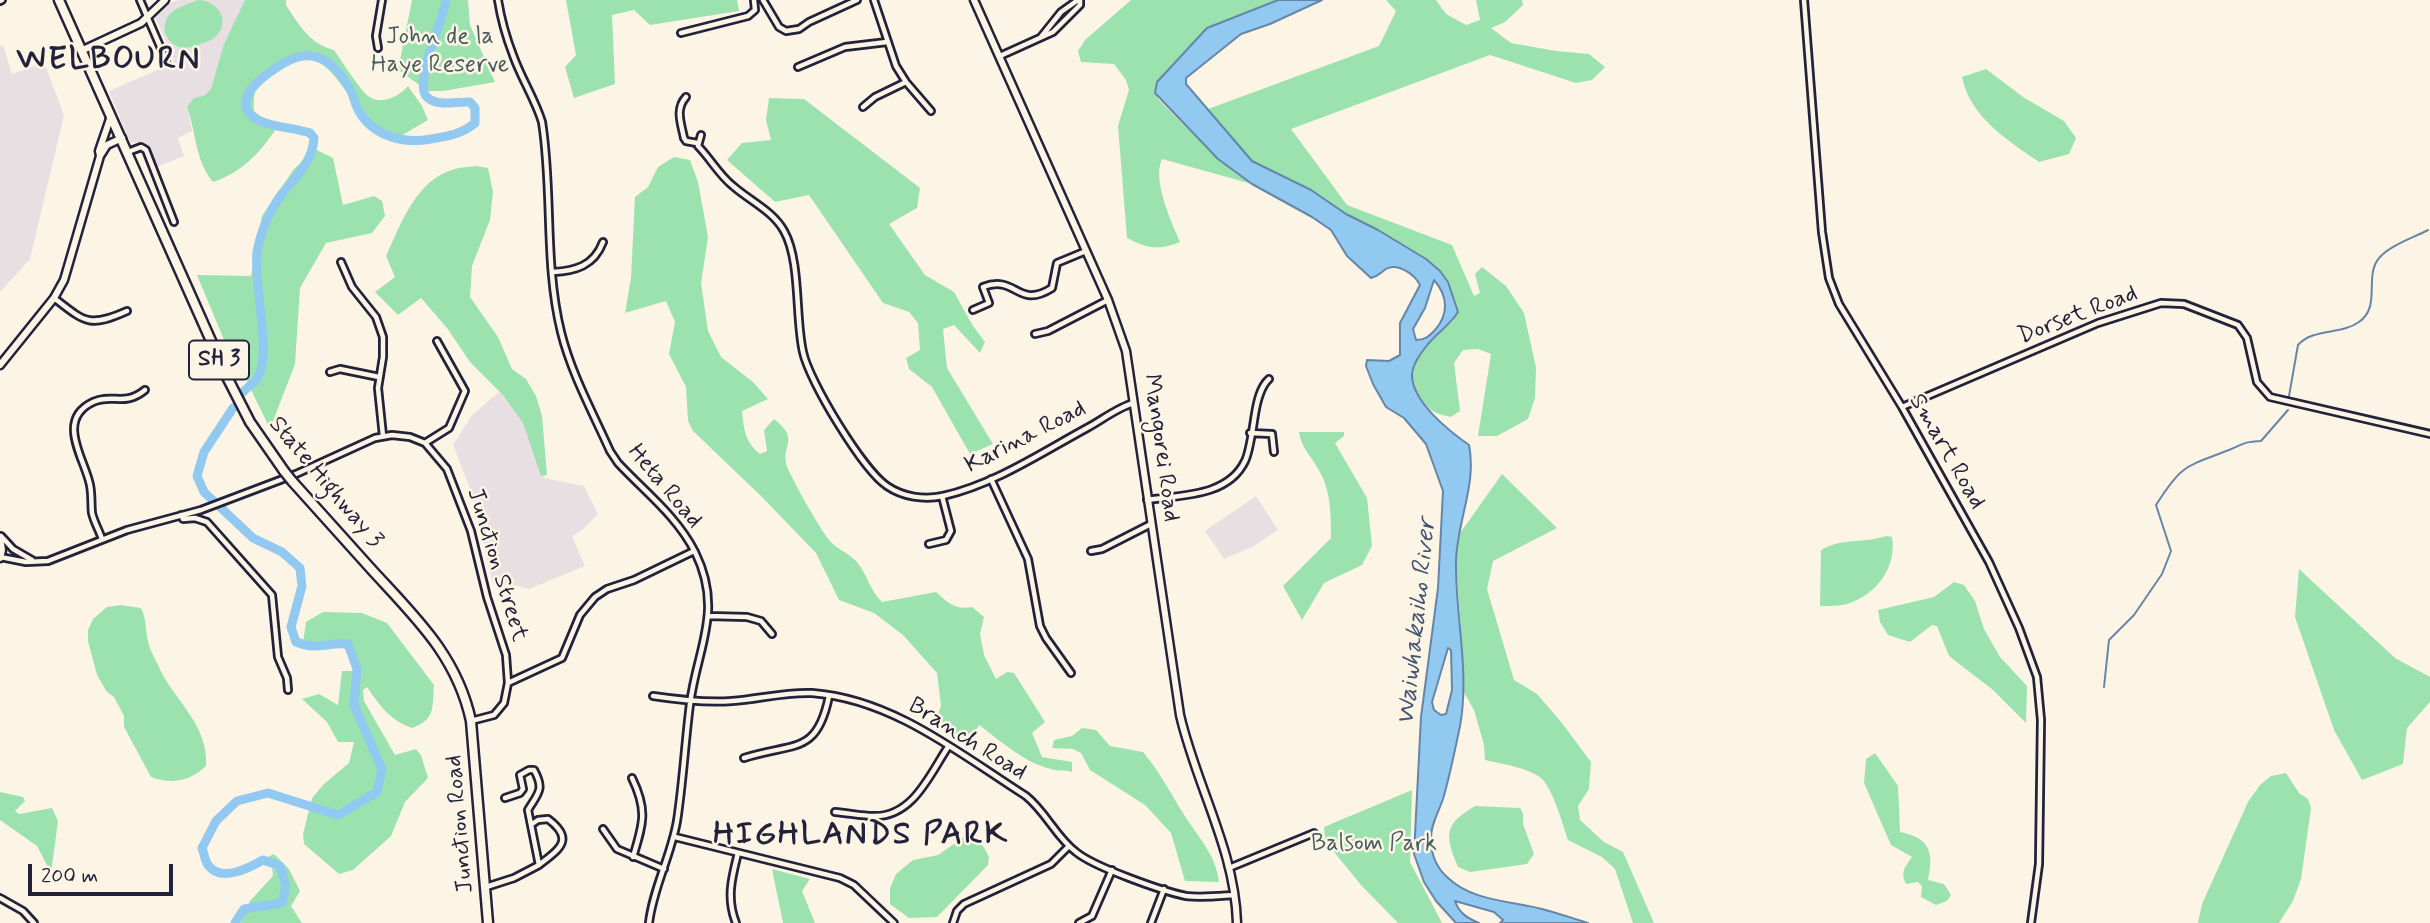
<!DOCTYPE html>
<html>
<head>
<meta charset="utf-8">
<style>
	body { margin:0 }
	#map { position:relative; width:2430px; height:923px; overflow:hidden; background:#fcf5e5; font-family:Mynerve,sans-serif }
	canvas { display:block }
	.scale { position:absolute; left:28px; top:864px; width:145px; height:32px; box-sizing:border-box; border:4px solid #22223b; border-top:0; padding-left:9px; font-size:21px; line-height:24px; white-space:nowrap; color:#22223b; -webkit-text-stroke:5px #fcf5e5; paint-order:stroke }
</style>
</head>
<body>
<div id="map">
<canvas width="2430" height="923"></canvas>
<div class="scale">200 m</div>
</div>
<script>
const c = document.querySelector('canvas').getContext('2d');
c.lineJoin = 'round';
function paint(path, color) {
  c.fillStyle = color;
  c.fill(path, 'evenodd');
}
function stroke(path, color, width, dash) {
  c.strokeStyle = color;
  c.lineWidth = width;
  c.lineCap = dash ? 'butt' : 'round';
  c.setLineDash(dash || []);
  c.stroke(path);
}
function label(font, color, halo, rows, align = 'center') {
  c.font = font + ' Mynerve,sans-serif';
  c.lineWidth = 5;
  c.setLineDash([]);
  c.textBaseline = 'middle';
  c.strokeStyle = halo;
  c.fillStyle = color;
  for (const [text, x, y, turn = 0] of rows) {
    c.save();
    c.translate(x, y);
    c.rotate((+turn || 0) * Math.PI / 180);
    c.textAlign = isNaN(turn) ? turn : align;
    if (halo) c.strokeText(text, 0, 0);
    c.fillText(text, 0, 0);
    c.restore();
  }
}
paint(new Path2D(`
	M178,0H249V11L206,100L189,115L192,131L178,138L184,156L156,167L144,141L134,143L130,142L109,91L169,65L174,60L155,17L169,4Z
	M3,45L12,74L44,62L64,115L30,259L0,292V46Z
	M505,387L530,427L544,478L584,486L598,514L581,531L572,536L585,566L529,589L514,585L493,584L470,488L453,445L472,415Z
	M1256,496L1278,530L1254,546L1224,559L1205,531Z`), '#e8dfe2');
paint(new Path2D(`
	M198,0C216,0 231,19 217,35C213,40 208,41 203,43C187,50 173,51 165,33C162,11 180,7 198,0Z
	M245,0H286V5C299,25 310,44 334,50C341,60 361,91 368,96C381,106 400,96 408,86L422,106L428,120L394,140C382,132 371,123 361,112C347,95 329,58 303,57C293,56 281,65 274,70C256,84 253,89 254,111L276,129C260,153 241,173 213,182C195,161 196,131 187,107L194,98L204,96L211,89L224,44Z
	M412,0H468L470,25L495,82L443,91H428L398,70Z
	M566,0H737L739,11L650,25L634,10L612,15L615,84L574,98L565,67L576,55Z
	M1131,0H1278L1207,28L1157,82L1155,93L1159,100L1218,159L1252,184L1162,159C1152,180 1171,221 1180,242C1159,251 1146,248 1127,238L1118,126L1129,90L1126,80L1114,64L1081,62L1078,51L1085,40Z
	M1386,0H1436L1446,14L1466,25L1480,20L1476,0H1522L1523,5L1505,22L1491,28L1511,43L1556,51L1589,54L1605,67L1592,80L1576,83L1490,55L1291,129L1347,205L1452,245L1474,296L1480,293L1475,274L1482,267L1506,286L1524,313L1536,368L1535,398L1528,419L1497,436H1478L1491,354L1478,349L1463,350L1454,363L1460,411L1451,417C1433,413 1431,412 1420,397C1397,367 1433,339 1454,320L1440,271L1426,259L1378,230L1346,214L1311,190L1252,161L1208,109L1379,46L1396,11Z
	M1986,69L2023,97L2064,121L2076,138L2069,154L2039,162C2007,140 1970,117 1962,77Z
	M769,98L804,99L920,188L917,208L889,224L925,275L954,292L973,326L985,342L980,353L954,325L943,329L947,368L993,444L970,454L932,387L909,369L906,358L920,350L918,323L909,312L883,303L809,195L775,202L727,160L742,143L771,140L766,120Z
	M315,149L333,158L343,205L374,196L382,201L385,216L372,233L326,243L300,288L295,364L270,429L244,375L227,347L197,275L251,276L262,216L294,169Z
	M674,157L690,160L698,182L708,237L701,283L708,331L721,357L753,382L768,399L742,411C744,430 745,442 760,454L767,451L764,430L774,419C803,442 777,445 789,471C797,488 818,526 830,541C837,549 848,553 856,561C867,573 870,591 882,602L936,592C948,603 955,610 972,607L984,617L980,634L984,655L996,679L1007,672L1014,673L1045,722L1032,733L1042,757L1072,762V772C1064,769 1058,772 1051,769C1023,762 1001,741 979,725L969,743L935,722L941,706L937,673L903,635L874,613L839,600L816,553L760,495L693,431L688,421L686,387L669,354L675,322L666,301L625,313L631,278L635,197L648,187L658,167Z
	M476,166L488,168L493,192L490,220L472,266L470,297L498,337L512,369L526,379L536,396L542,416L547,475L541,476L523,423L503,395L470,362L447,328L421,298L398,315L375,292L395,277L386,256C401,224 416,179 455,169C461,167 469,167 476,166Z
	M1299,432H1344V436L1335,443L1367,498L1372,546L1362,565L1324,583L1302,620L1283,586L1331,538C1331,513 1331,489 1317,467C1310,455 1301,447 1299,432Z
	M1502,474L1557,528L1493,561L1487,589L1514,680L1537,694L1562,723L1591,762L1589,789L1578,806L1580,820L1604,842L1623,852L1654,923H1633L1615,869L1602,857L1568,840C1563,825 1553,790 1542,779C1531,768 1501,764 1485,760L1484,745L1474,710L1462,689L1461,629L1456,562L1458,536Z
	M1886,536L1892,537C1897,568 1876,595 1847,604C1839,606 1828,606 1820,606L1821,550C1845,537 1861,544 1886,536Z
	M2299,569L2395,658L2430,677V702L2407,728L2403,764L2362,780L2334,730L2295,617Z
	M1954,582L1964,585L1975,601L1984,629L2000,657L2027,686L2026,723L1993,690L1949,656L1937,626L1932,625L1910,642L1888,635L1880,622L1878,610L1934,597Z
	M121,605L141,608C147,620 145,632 149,645C151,652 155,659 158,665C173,700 209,724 206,766C190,781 172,785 151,777L124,727V716L114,697L107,692L97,675L88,641V630L93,619L107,607Z
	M323,612L362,613L387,623L434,685C432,708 436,719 412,728C391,721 379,705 367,687L363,690L364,701L395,755L416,749L421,755L428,778L405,802L391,836L353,870L339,874L304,844L303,834L312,798L324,784L349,763L354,742H338L327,722L302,699L319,694L338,705L342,671H355C346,637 335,644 303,643L306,622Z
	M1082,728L1096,730L1110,746L1143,752C1159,771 1170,792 1183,813C1197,836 1216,854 1219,882L1185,881L1171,833L1145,805L1090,770L1081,753L1073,749L1052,748L1054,740L1072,736Z
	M1875,753L1898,786L1900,832C1930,838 1934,852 1928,880L1944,884L1951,895L1947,901L1936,905L1921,897L1922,886L1918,882L1906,884C1900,872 1905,867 1912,857L1891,845L1864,783L1866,759Z
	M2286,773L2299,793L2308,799L2311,808L2301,879L2293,901L2279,923H2198L2202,904L2248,802L2260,785L2271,776Z
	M1412,790L1410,862L1442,923H1398L1361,885L1325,841L1324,827Z
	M0,792L23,797L25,801L15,811L19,814L52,808L58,821L51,873L37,846L0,820Z
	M1475,806L1520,808L1523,813V824L1534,854L1527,864L1470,872L1458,867C1445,835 1443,825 1475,806Z
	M964,837C978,837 984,846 989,857L988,865L937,917L909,918L890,904V888L896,874L913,860L938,855Z
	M274,854L289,869L300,891L291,906L302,923H241L250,901L273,876L272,866L258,862Z
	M772,869L810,879L802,891L815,923H783Z`), '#9ce2af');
const water = new Path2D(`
	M1278,0H1322L1270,24L1241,34L1186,78V84L1252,161L1311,190L1346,214L1378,230L1426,259L1440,271L1448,282L1458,312C1450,325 1437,333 1428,344C1421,353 1413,363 1412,374C1411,401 1449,431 1469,445C1477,485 1457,521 1456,561C1455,615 1470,671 1460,726C1455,750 1450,775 1443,799C1439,811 1430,826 1431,839C1431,854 1436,867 1447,877C1471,901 1511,901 1542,909C1557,913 1572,918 1588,923H1500L1503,920L1494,912L1455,901C1459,913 1467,918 1479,923H1456L1436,901L1424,882L1414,854L1421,717L1438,588L1443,491L1426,444L1404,418L1386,407L1373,384L1366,366L1367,360L1389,361L1400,355V323L1420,285C1415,275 1398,262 1386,269C1380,273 1379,276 1371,278L1347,256L1331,230L1312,217L1252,184L1218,159L1155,93L1157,82L1207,28ZM1434,280C1448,296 1449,314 1435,330C1429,336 1426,340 1416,340L1413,329L1425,308ZM1448,648L1451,650L1452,690L1446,714L1441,715L1434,710L1432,702Z`);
paint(water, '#92c9f1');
stroke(water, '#6586a8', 2);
stroke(new Path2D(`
	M2289,396L2298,345C2313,328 2341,335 2359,322C2382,306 2363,275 2380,257C2391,245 2413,238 2428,230
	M2104,687L2109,640L2134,615L2162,574L2171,551L2156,505C2182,464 2185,467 2229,450C2244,444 2242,442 2261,441L2288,410`), '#6586a8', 2);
stroke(new Path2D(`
	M243,392C248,387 255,382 258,377C272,354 253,282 257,252C261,230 271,206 286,189C299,174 313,159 314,138L310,133C293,127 274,128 258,120C223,100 273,68 290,60C317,47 337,66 350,89C354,96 355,106 360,113C375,137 405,144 431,139C448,136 462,134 475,123V108L470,102C457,101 439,107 428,98C411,86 444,19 446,0
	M233,408L204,452L197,476L204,492L253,538L282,552L300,568L302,586L291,627L296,642C318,651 326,642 348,644L357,669L354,705L382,769L377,792L338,815L268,793L237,801L216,821L202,848C204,853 205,861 208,865C221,883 249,868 263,860L280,866L286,886L282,903L244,909L235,923`), '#92c9f1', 9);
const street = new Path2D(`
	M140,0L166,60
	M498,0C501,19 506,37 513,55C521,78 535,99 542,122C553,191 544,263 561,332C571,373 593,413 610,451L618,463C645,492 677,516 695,552C724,611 697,648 690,704C685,743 683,782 677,821C671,856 653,888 649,923
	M763,0L779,27L786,31L799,29L809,22L857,0
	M874,0L896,66L906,82L931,111
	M1804,0L1822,232L1829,278L1839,304L1902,407L1989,562L2019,628L2037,677L2041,720L2039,864L2031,923
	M0,1L2,0
	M681,33L748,16L755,10L754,0
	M1041,37L1061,12L1078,0
	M378,48L376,36L382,0
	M1000,56L1053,32L1080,5V0
	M798,67L845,47L887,42
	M686,97C675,109 681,123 684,138L686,141L697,143
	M863,107L875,97L906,82
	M701,135L698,146C710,158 719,175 733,186C750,201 773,211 784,231C801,261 795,317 803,352C809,381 863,470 887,486C903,497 924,500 943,496C995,484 1041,453 1087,428C1102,420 1118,407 1134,403
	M128,152L141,147L146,150L174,222
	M341,262L352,287L376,317L383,337V357L378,388L383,436
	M553,272C575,271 594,266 603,242
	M54,298C85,322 89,328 127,311
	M973,310L989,303L983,287C1017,274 1017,310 1052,288L1057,263L1086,251
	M1035,334L1048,331L1108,300
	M330,372L340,369L379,377
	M1902,407L2098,323L2161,303L2184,304L2238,325L2247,338L2257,382L2270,397L2430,434
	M1250,433L1272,434L1274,452
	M425,443L449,428L465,391L437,341
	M991,479L1028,559L1040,626L1046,638L1071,673
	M1147,500C1180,495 1228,497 1245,461C1250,451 1253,426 1255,414C1257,402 1260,387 1269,379
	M181,515L183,519L195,518L207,522L272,595L278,657L287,678L288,690
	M1,536L13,549L32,560
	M102,539C99,530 94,522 92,513C91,504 92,495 90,485C85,459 55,420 93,402C112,393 124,407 145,390
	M929,544L946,540L951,531L942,496
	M1091,551L1102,549L1151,524
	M0,557L26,562L48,561L127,530L201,510L296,474L375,438L392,435L410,437L425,443L447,469L471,531L487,597L506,655L508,683L504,703L494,715L471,721
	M708,616L747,617L761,621L772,634
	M508,683L562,658L580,615L595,597L607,589L634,580L694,551
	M653,696C680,700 705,703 732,701C759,699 784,692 812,693C893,699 960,754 1026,796C1046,812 1056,837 1076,852C1094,867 1162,891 1186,896C1201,898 1219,896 1234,895
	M744,758C793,742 817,756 829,696
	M632,778C648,811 643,824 633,857
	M835,812C848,813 862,816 874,816C913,817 930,774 948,747
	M532,824L538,820L548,819C576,840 558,850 539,865
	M603,829L617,849L664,869
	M675,837L840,878L854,885L894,923
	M1229,868L1314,833
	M486,887L514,878L539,865L528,810C538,793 545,790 534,770H529L520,775L523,789L520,793L505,798
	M0,898L23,911L34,923
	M736,923C726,898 732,877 738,853
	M953,923L957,911L964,904L1051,864L1069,846
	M1079,923L1092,916L1112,870
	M1151,923L1164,889`);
const secondary = new Path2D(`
	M974,0L1108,300L1126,351L1180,715C1196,785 1235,850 1237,923
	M83,50L141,23L165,0
	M100,156L107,145L122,138
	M0,365L54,298L64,280L100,156L99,151L111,116
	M0,538L2,550L0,558`);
const highway = new Path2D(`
	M59,0L228,379L250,422L284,471
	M292,481C319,511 345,540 372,570C416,618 457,656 471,721L488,923`);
stroke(street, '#22223b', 10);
stroke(secondary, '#22223b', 11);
stroke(highway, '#22223b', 13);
stroke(street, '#fcf5e5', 4.5);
stroke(secondary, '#fcf5e5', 6);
stroke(highway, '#fcf5e5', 8);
const highwayBridge = new Path2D(`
	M284,471L292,481`);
stroke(highwayBridge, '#22223b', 13, []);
stroke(highwayBridge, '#fcf5e5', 8);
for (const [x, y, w] of [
	[219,360,60]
]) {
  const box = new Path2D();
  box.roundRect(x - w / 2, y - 19.5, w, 39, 5);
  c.fillStyle = '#fcf5e5';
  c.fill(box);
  stroke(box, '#22223b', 2);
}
label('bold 23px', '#22223b', null, [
	["SH 3",219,360]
]);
label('24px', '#475c5e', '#fcf5e5', [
	["John de la",440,38],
	["Haye Reserve",440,66],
	["Balsom Park",1374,845]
]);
label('24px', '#22223b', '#fcf5e5', [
	["Dorset Road",2078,316,-21],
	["Karina Road",1026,438,-27],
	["Mangorei Road",1160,448,82],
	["Smart Road",1946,452,60],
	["State Highway 3",325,483,50],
	["Heta Road",664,487,50],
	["Junction Street",496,565,73],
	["Branch Road",967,740,32],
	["Junction Road",461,824,-95]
]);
label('italic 26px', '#445472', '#fcf5e5', [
	["Waiwhakaiho River",1418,622,-84]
]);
c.letterSpacing = '2px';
label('bold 32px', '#22223b', '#fcf5e5', [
	["WELBOURN",109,61],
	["HIGHLANDS PARK",861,836]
]);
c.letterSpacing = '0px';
</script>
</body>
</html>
